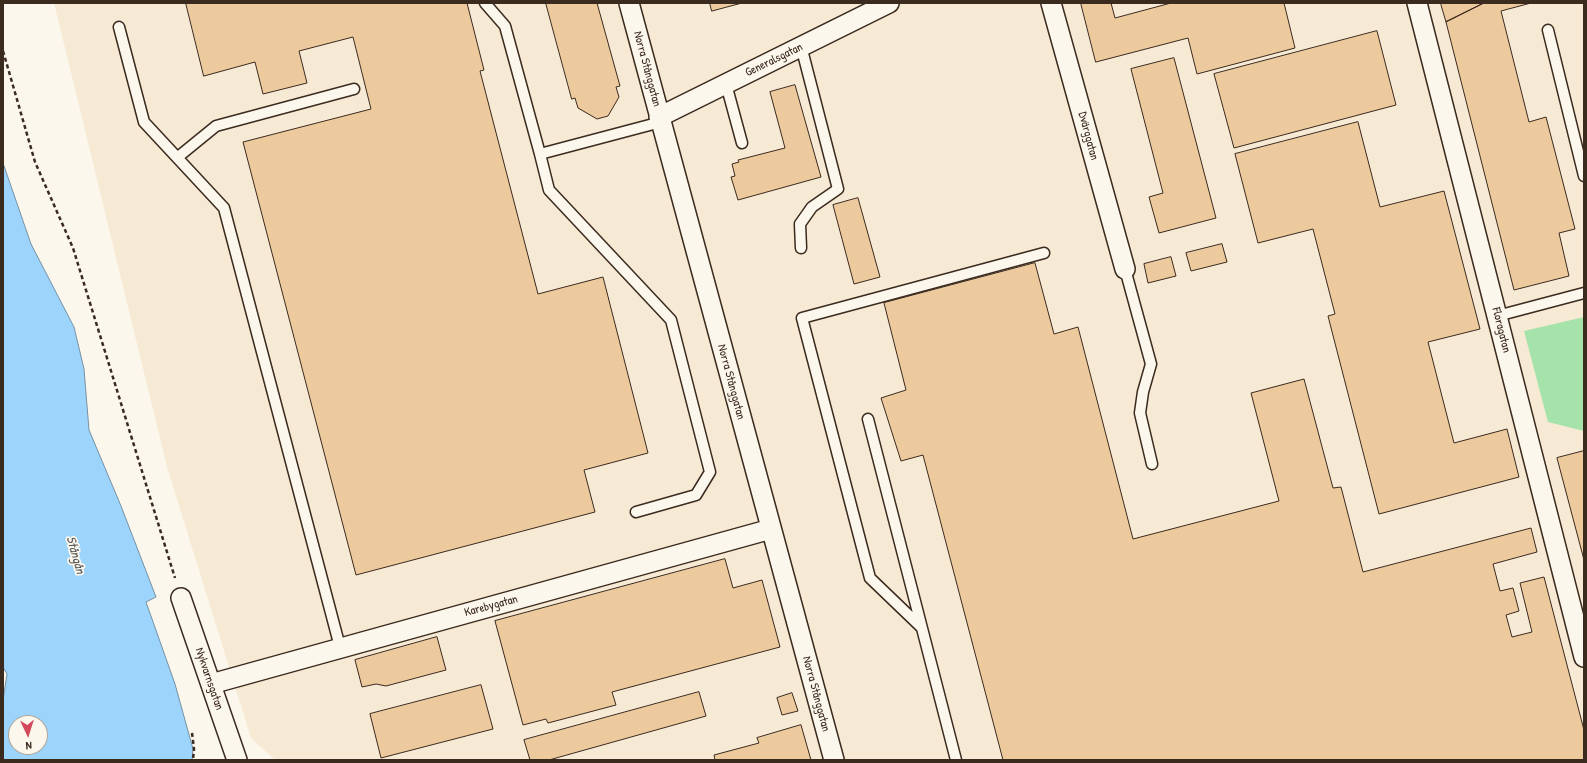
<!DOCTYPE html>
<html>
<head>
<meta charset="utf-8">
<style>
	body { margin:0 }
	#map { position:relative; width:1587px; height:763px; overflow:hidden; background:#fbf7ec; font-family:"Patrick Hand",sans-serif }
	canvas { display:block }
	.frame { position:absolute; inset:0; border:4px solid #3b2a1e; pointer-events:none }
	.north { position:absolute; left:8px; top:715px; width:40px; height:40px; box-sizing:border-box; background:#fbf7ec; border:1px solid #aea59a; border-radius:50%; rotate:176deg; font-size:11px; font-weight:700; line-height:16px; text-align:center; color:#3b2a1e }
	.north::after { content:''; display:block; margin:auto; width:14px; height:18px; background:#d1495b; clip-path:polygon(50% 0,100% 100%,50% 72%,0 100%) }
</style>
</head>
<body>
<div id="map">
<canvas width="1587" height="763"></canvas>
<div class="frame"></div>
<div class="north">N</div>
</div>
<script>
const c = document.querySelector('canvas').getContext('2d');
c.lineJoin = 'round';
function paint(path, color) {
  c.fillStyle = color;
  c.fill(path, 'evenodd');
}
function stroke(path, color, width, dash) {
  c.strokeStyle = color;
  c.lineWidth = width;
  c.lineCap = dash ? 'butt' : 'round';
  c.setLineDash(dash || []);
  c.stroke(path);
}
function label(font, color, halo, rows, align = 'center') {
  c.font = font + ' "Patrick Hand",sans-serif';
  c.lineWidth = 3.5;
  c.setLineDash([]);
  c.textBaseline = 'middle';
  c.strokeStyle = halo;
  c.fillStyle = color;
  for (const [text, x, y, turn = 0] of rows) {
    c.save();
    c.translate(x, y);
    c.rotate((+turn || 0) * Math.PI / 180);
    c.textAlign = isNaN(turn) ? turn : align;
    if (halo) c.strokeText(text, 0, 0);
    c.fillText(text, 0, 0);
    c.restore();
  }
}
paint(new Path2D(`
	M54,3H1584V760H275L251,738L167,467Z`), '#f7ead5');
paint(new Path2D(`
	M1584,317V431L1548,422L1524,331Z`), '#a6e3aa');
const water = new Path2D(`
	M3,163L31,244L74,327L84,369L89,430L121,506L156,597L146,602L175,684L193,749L192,760H3V700L7,674L3,667ZM16,723H40V747H16Z`);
paint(water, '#9dd4fc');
stroke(water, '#7690a3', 1);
const building = new Path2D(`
	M186,3H467L484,70L480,71L538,294L603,277L648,453L584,470L595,512L356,575L243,142L371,109L353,37L299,51L307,83L263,94L255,62L204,76Z
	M546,3H597L620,86L616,87L619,97L608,116L597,119L578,108L575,98L572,99Z
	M710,3H742L712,11Z
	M1081,3H1111L1115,18L1171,3H1284L1295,48L1197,74L1188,38L1096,62Z
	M1442,3H1484L1446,22L1441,5Z
	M1484,3H1531L1501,11L1529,122L1546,117L1575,229L1559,233L1569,276L1514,290L1446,22Z
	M1377,31L1396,105L1234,148L1214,74Z
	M1174,58L1216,218L1159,233L1149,197L1163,193L1131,69Z
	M795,85L821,177L738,200L731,177L735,176L732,164L739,162L738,160L785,148L770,92Z
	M1358,122L1380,207L1444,191L1480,329L1428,342L1454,443L1507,429L1519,477L1379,514L1328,316L1335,314L1313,229L1258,243L1235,154Z
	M858,198L880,277L854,284L833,205Z
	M1222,244L1227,262L1191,271L1186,253Z
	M1171,257L1176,276L1148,283L1144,264Z
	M1035,263L1054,334L1078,327L1133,539L1279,501L1251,393L1304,379L1333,488L1341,487L1363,572L1531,528L1537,552L1493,564L1500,591L1513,588L1519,611L1506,615L1512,637L1532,632L1520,583L1544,577L1584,730V760H1003L923,455L901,461L881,398L906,390L884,303Z
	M1584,451V560L1557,458Z
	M725,559L733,588L762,580L780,647L612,692L616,705L548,723L546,719L523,725L495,621Z
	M437,637L446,670L386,686L376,684L362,687L355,660Z
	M481,685L493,729L381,758L370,714Z
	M699,692L706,716L549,760H530L524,740Z
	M792,693L798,711L782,715L777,698Z
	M801,725L811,760H715L714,755L759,743L757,738Z`);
paint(building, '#edca9e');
stroke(building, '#3b2a1e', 1);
const lane = new Path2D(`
	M485,3L505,26L540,154L661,122
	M119,27L144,122L224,208L340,647
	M1548,30L1584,176
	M801,46L838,189L812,207L800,224L801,248
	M726,84L742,143
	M540,154L549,190L671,320L710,472L696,495L636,512
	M178,157L216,126L354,89
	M1125,269L1151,364L1143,392L1140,413L1152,464
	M1497,316L1584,293
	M868,419L956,760
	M921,627L870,578L802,318L1044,253`);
const street = new Path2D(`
	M629,3L834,760
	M1051,3L1125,269
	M1417,3L1584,657
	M659,117L889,3
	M181,598L237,760
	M211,684L771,529`);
stroke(lane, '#3b2a1e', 13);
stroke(street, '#3b2a1e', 22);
stroke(new Path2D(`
	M3,51L35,162L73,248L175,578
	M192,733L194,749L193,760`), '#3b2a1e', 2.5, [4, 3]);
stroke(lane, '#fbf7ec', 10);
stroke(street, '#fbf7ec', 19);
label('12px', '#3b2a1e', '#fbf7ec', [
	["Generalsgatan",774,60,-26],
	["Norra Stånggatan",647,69,75],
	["Dvärggatan",1088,136,75],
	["Floragatan",1501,330,76],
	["Norra Stånggatan",731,382,75],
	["Karebygatan",491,606,-15],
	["Nykvarnsgatan",209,679,71],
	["Norra Stånggatan",816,694,75]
]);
label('italic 13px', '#545456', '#fbf7ec', [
	["Stångån",75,555,74]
]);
</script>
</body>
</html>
